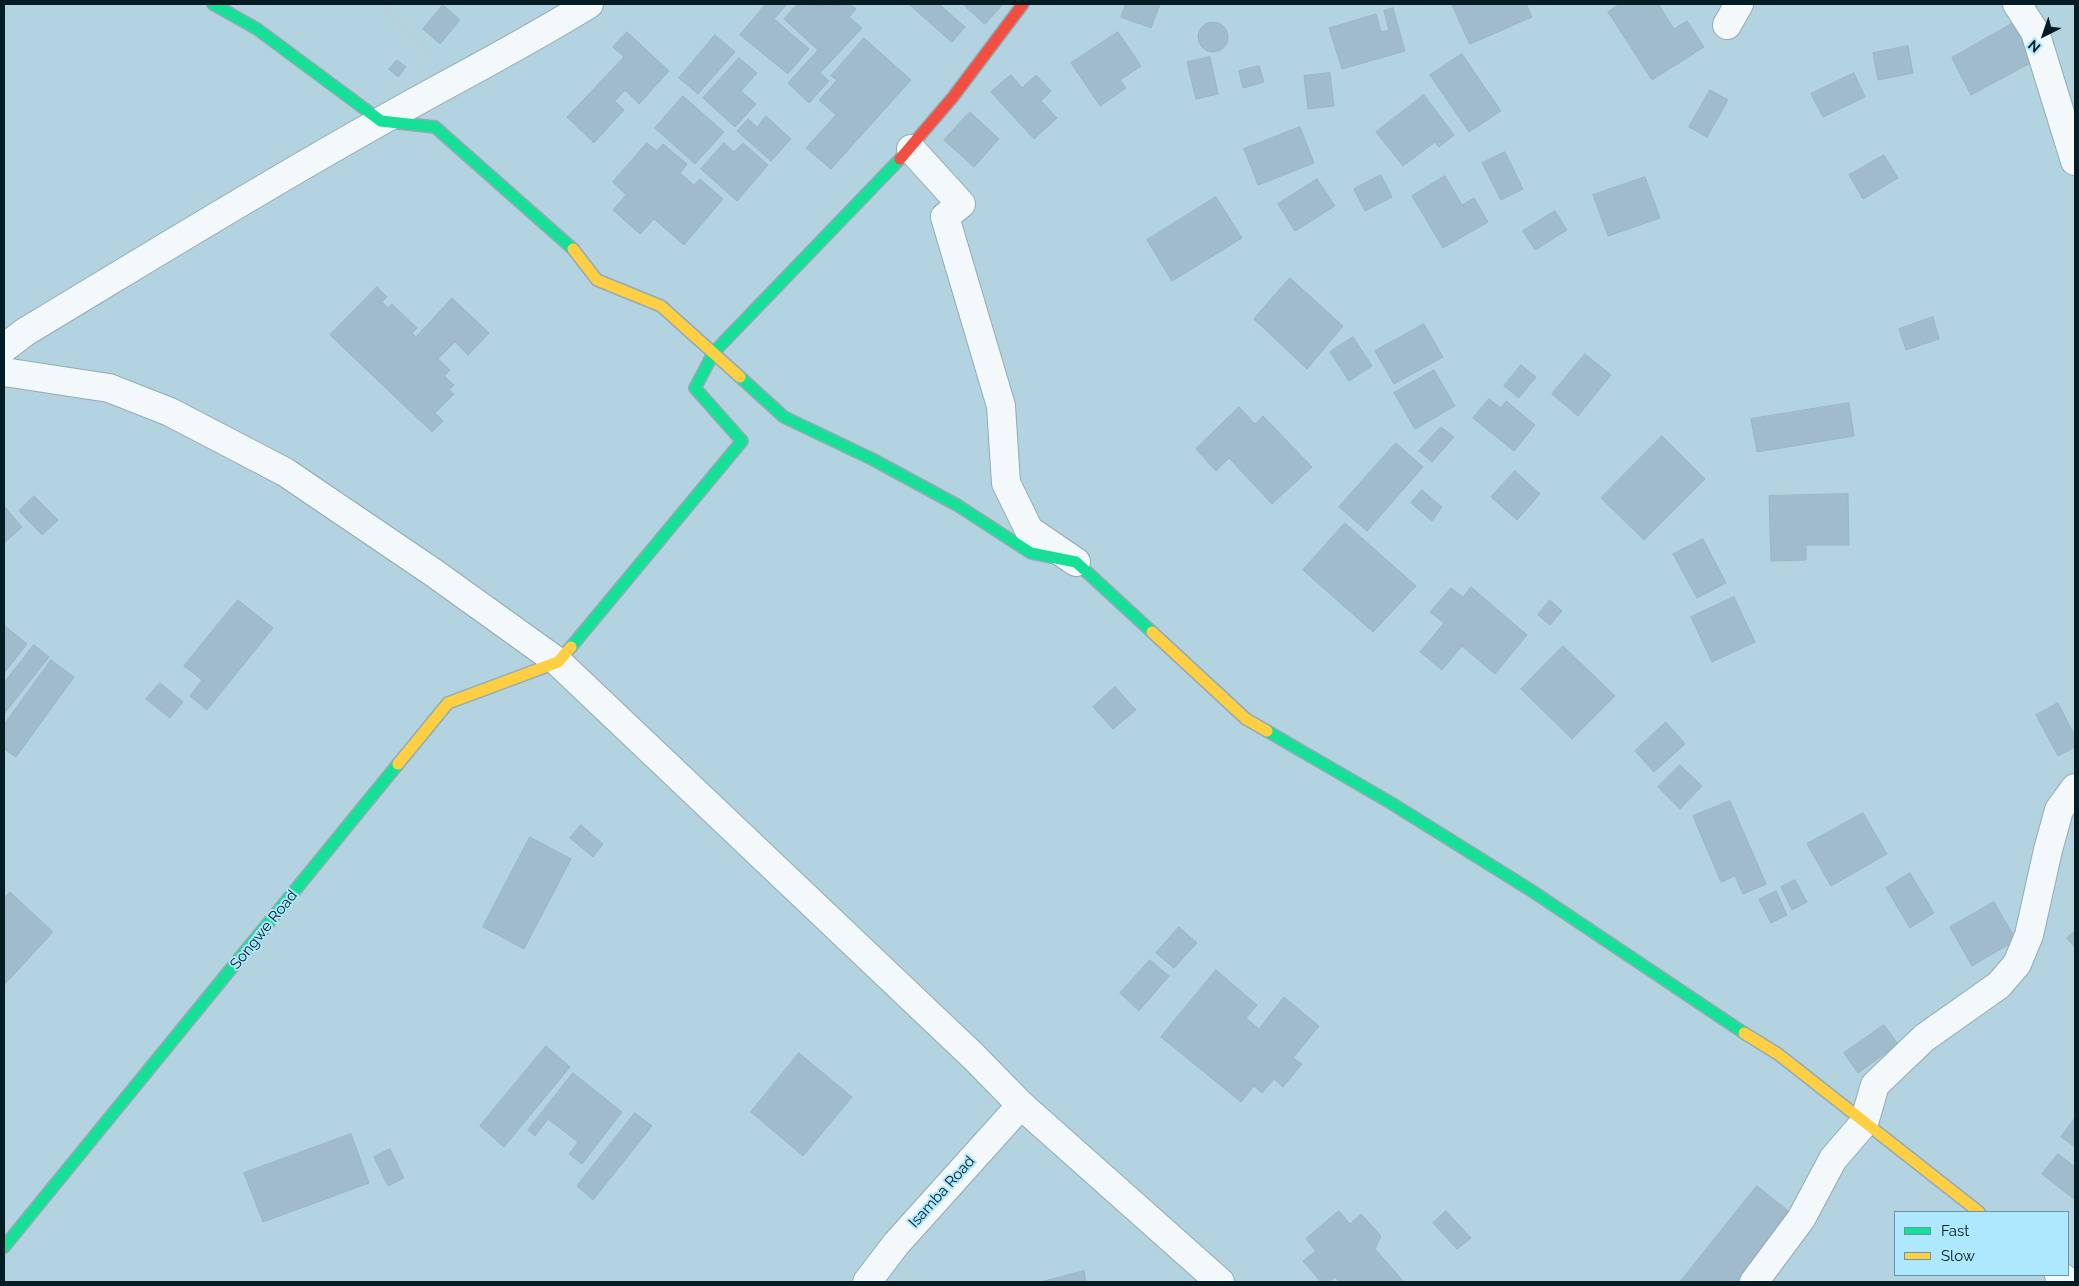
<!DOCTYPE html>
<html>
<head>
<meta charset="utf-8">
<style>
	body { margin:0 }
	#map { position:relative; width:2079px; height:1286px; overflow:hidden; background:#b2d3df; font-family:Raleway,sans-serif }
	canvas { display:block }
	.frame { position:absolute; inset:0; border:5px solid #041c24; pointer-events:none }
	.legend { position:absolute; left:1894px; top:1211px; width:175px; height:65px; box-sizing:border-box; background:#ade8ff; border:1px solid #6996a7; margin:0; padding:6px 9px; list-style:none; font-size:15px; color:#041c24 }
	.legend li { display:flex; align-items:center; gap:10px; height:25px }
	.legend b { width:25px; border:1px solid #6996a7 }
	.north { position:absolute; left:2019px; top:10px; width:50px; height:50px; -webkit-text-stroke:4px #ade8ff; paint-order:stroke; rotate:221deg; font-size:14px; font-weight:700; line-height:20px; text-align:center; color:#041c24 }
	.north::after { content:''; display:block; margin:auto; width:18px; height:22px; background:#041c24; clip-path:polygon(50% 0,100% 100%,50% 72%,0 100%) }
</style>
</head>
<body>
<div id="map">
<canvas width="2079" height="1286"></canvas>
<div class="frame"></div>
<ul class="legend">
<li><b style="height:6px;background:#16e098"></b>Fast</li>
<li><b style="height:6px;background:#ffcf43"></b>Slow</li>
</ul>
<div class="north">N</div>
</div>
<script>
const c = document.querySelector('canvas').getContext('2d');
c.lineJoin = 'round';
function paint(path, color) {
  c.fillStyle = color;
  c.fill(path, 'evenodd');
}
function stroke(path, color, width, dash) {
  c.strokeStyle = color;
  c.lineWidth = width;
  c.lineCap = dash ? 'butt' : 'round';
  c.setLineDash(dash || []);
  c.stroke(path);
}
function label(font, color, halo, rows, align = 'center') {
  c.font = font + ' Raleway,sans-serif';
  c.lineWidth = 4;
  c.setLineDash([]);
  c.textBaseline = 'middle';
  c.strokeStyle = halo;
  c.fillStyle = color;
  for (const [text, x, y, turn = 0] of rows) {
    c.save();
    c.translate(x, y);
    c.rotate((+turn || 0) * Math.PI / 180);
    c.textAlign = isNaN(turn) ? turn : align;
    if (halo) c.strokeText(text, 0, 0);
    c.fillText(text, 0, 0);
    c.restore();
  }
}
const building = new Path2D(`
	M766,4H787L774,19L809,49L788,74L740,35Z
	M798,4L830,6L850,4L856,9L849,17L862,28L820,73L829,81L809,103L788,83L818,50L784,19Z
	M909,4H939L965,27L952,42Z
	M963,4H1003L985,24Z
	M1126,4H1160L1151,28L1121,17Z
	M1452,4H1526L1532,17L1470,44Z
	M1621,4H1658L1674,29L1687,21L1704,47L1652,80L1608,12Z
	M443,5L460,20L440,44L423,29Z
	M1393,8L1405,51L1342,69L1329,28L1376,14L1381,32L1389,30L1384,11Z
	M1198 37a15 15 0 1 1 30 0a15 15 0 1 1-30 0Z
	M2013,23L2032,62L1971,95L1952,58Z
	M627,32L669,71L639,104L625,90L615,101L624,110L594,143L567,117L624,57L613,47Z
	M1118,32L1141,66L1120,80L1126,88L1100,106L1071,63Z
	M715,35L735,52L698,94L679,78Z
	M864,38L911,80L831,169L806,148L836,115L819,100L837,80L831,76Z
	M1908,46L1913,73L1878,80L1873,53Z
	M1462,54L1501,111L1469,132L1430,75Z
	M1210,57L1218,94L1196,99L1187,62Z
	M739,58L757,73L741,91L756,104L735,127L703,98Z
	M397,60L406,67L398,77L389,69Z
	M1259,66L1264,82L1243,88L1239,71Z
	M1330,73L1334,106L1308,109L1304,76Z
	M1854,73L1865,97L1823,117L1811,94Z
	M1011,75L1022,88L1036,75L1051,91L1041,101L1057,118L1034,139L991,92Z
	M1710,90L1728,100L1707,137L1689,127Z
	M1424,95L1454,135L1439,147L1435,142L1403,166L1376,132Z
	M683,96L724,132L695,164L655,128Z
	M970,112L999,139L974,167L944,140Z
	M766,116L791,139L771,161L737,131L748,119L757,127Z
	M1300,127L1314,163L1258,185L1244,149Z
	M647,143L657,151L663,144L687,164L680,173L694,185L700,179L723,199L684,245L654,219L640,234L613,210L626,195L613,182Z
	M724,143L734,152L743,143L768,165L737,201L701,169Z
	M1505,152L1523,189L1501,200L1482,163Z
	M1884,155L1898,178L1863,199L1849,175Z
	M1381,175L1392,197L1365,211L1354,189Z
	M1445,176L1462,205L1474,198L1488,222L1443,248L1412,196Z
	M1645,177L1660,218L1608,236L1593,195Z
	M1317,179L1335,206L1295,231L1278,204Z
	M1216,197L1242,238L1172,281L1147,240Z
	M1555,211L1567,230L1535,250L1523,231Z
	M1290,278L1343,326L1307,369L1254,319Z
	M377,287L387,297L382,302L388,308L392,304L417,328L412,333L416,337L452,298L489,333L468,355L455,342L438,359L450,370L444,376L454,385L449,390L454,394L435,413L443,421L432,432L330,335Z
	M1933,317L1939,339L1906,350L1899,329Z
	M1424,324L1443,357L1394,384L1375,351Z
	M1353,337L1372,366L1349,381L1330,352Z
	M1585,354L1611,375L1578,416L1552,394Z
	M1521,365L1536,377L1519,398L1504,386Z
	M1434,370L1455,406L1415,429L1394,393Z
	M1489,399L1501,408L1506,401L1535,425L1514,451L1473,418Z
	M1849,403L1854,436L1757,452L1751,419Z
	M1239,407L1255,424L1263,416L1312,467L1272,504L1229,458L1216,471L1196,449Z
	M1441,427L1454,437L1432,462L1419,451Z
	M1662,436L1705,479L1644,540L1601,498Z
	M1396,443L1423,467L1367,531L1339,507Z
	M1515,471L1540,494L1517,520L1491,497Z
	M1422,490L1442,507L1432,521L1411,503Z
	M1848,494L1849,545H1806V560L1771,561L1769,496Z
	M34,496L58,520L42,535L19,511Z
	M4,506L22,527L4,543Z
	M1345,523L1416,586L1373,632L1303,570Z
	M1703,539L1726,583L1697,598L1673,554Z
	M1471,587L1527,635L1495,674L1462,646L1442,670L1420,652L1444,623L1430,612L1451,588L1463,597Z
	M1734,597L1755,642L1712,662L1691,617Z
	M238,600L273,628L207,710L190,696L202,680L184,666Z
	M1550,600L1562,611L1550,625L1538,615Z
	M5,626L27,644L4,673V627Z
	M34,645L49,657L4,714V683Z
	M1563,646L1615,696L1572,739L1521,689Z
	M51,660L74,677L16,757L4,749V725Z
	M160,683L183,702L170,718L146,699Z
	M1115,687L1136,710L1113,729L1093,707Z
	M2058,703L2075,736V747L2058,756L2036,715Z
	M1666,722L1685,744L1654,772L1635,751Z
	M1680,765L1702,786L1680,809L1658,787Z
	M1730,801L1766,884L1743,894L1735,876L1721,882L1693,816Z
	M1863,813L1887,854L1831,886L1807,844Z
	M581,825L603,844L593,857L570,838Z
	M530,837L571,859L524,949L483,927Z
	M1910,873L1934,913L1910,928L1886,888Z
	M1795,880L1807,902L1792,910L1781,887Z
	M1776,891L1787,915L1771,923L1759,900Z
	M10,892L53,932L4,985V899Z
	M1994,902L2016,940L1972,966L1950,927Z
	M1179,927L1197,943L1174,968L1156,953Z
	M2075,931V948L2067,938Z
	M1150,960L1169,976L1139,1011L1120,993Z
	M1216,970L1257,1005L1246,1018L1259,1029L1284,997L1319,1026L1293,1058L1302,1064L1283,1087L1274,1079L1262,1093L1254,1086L1241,1102L1161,1037Z
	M1884,1025L1898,1044L1858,1073L1844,1053Z
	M546,1046L570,1067L504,1147L480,1126Z
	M799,1053L852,1097L803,1156L751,1112Z
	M573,1073L622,1112L582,1164L569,1154L578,1142L548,1119L535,1136L528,1130Z
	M635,1113L652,1126L593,1200L577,1186Z
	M2075,1118V1147L2061,1137Z
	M351,1134L369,1183L263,1222L244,1173Z
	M390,1149L404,1178L388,1186L374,1157Z
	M2058,1154L2075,1167V1200L2042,1174Z
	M1757,1186L1791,1213L1736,1282H1680Z
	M1339,1211L1350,1224L1361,1214L1381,1236L1375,1249L1404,1282H1340L1335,1277L1329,1282H1321L1303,1261L1316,1251L1306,1239Z
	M1446,1211L1471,1238L1457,1249L1433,1223Z
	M1084,1271L1086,1282H1041Z`);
paint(building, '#9fbbcc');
stroke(building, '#9db4c0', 1);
const street = new Path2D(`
	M2017,4L2035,32L2075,161
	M1727,25L1739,4
	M911,149L961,204L945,217L1001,406L1006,483L1029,530L1076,562
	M4,348L25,332C143,261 261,188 381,121C450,82 521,46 589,4
	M4,372L109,388L170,412L285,472L434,573L558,662L974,1057L1021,1105L1220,1282
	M2059,1275L2069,1282
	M867,1282L896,1244L1021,1105
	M1754,1282L1801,1219L1833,1159L1864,1123L1875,1085L1924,1038L1999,985L2017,964L2029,935L2048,850L2059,810L2075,788`);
const fast = new Path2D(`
	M213,4L257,29L381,121L435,127L573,249
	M740,377L784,417L872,459L957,505L1031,553L1076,562L1152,632
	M571,647L742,441L695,388L714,352L900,159
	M1267,731L1391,803L1532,891L1744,1033
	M4,1247L398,764`);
const slow = new Path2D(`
	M573,249L597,280L661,306L740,377
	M1152,632L1246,719L1267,731
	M398,764L448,703L558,662L571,647
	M1744,1033L1778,1054L1979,1212`);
const jam = new Path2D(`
	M900,159L953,97L1023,4`);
stroke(street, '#92abb5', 30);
stroke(fast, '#92abb5', 14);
stroke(slow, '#92abb5', 14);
stroke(jam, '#92abb5', 14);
stroke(new Path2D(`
	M385,4L396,23L431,58`), '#c3cdd1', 3, [2.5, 2.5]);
stroke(street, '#f3f8fa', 28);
stroke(fast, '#16e098', 11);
stroke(slow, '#ffcf43', 11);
stroke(jam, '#f24e42', 11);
label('15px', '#041c24', '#ade8ff', [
	["Songwe Road",264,930,-51],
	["Isamba Road",942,1192,-48]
]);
</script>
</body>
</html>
